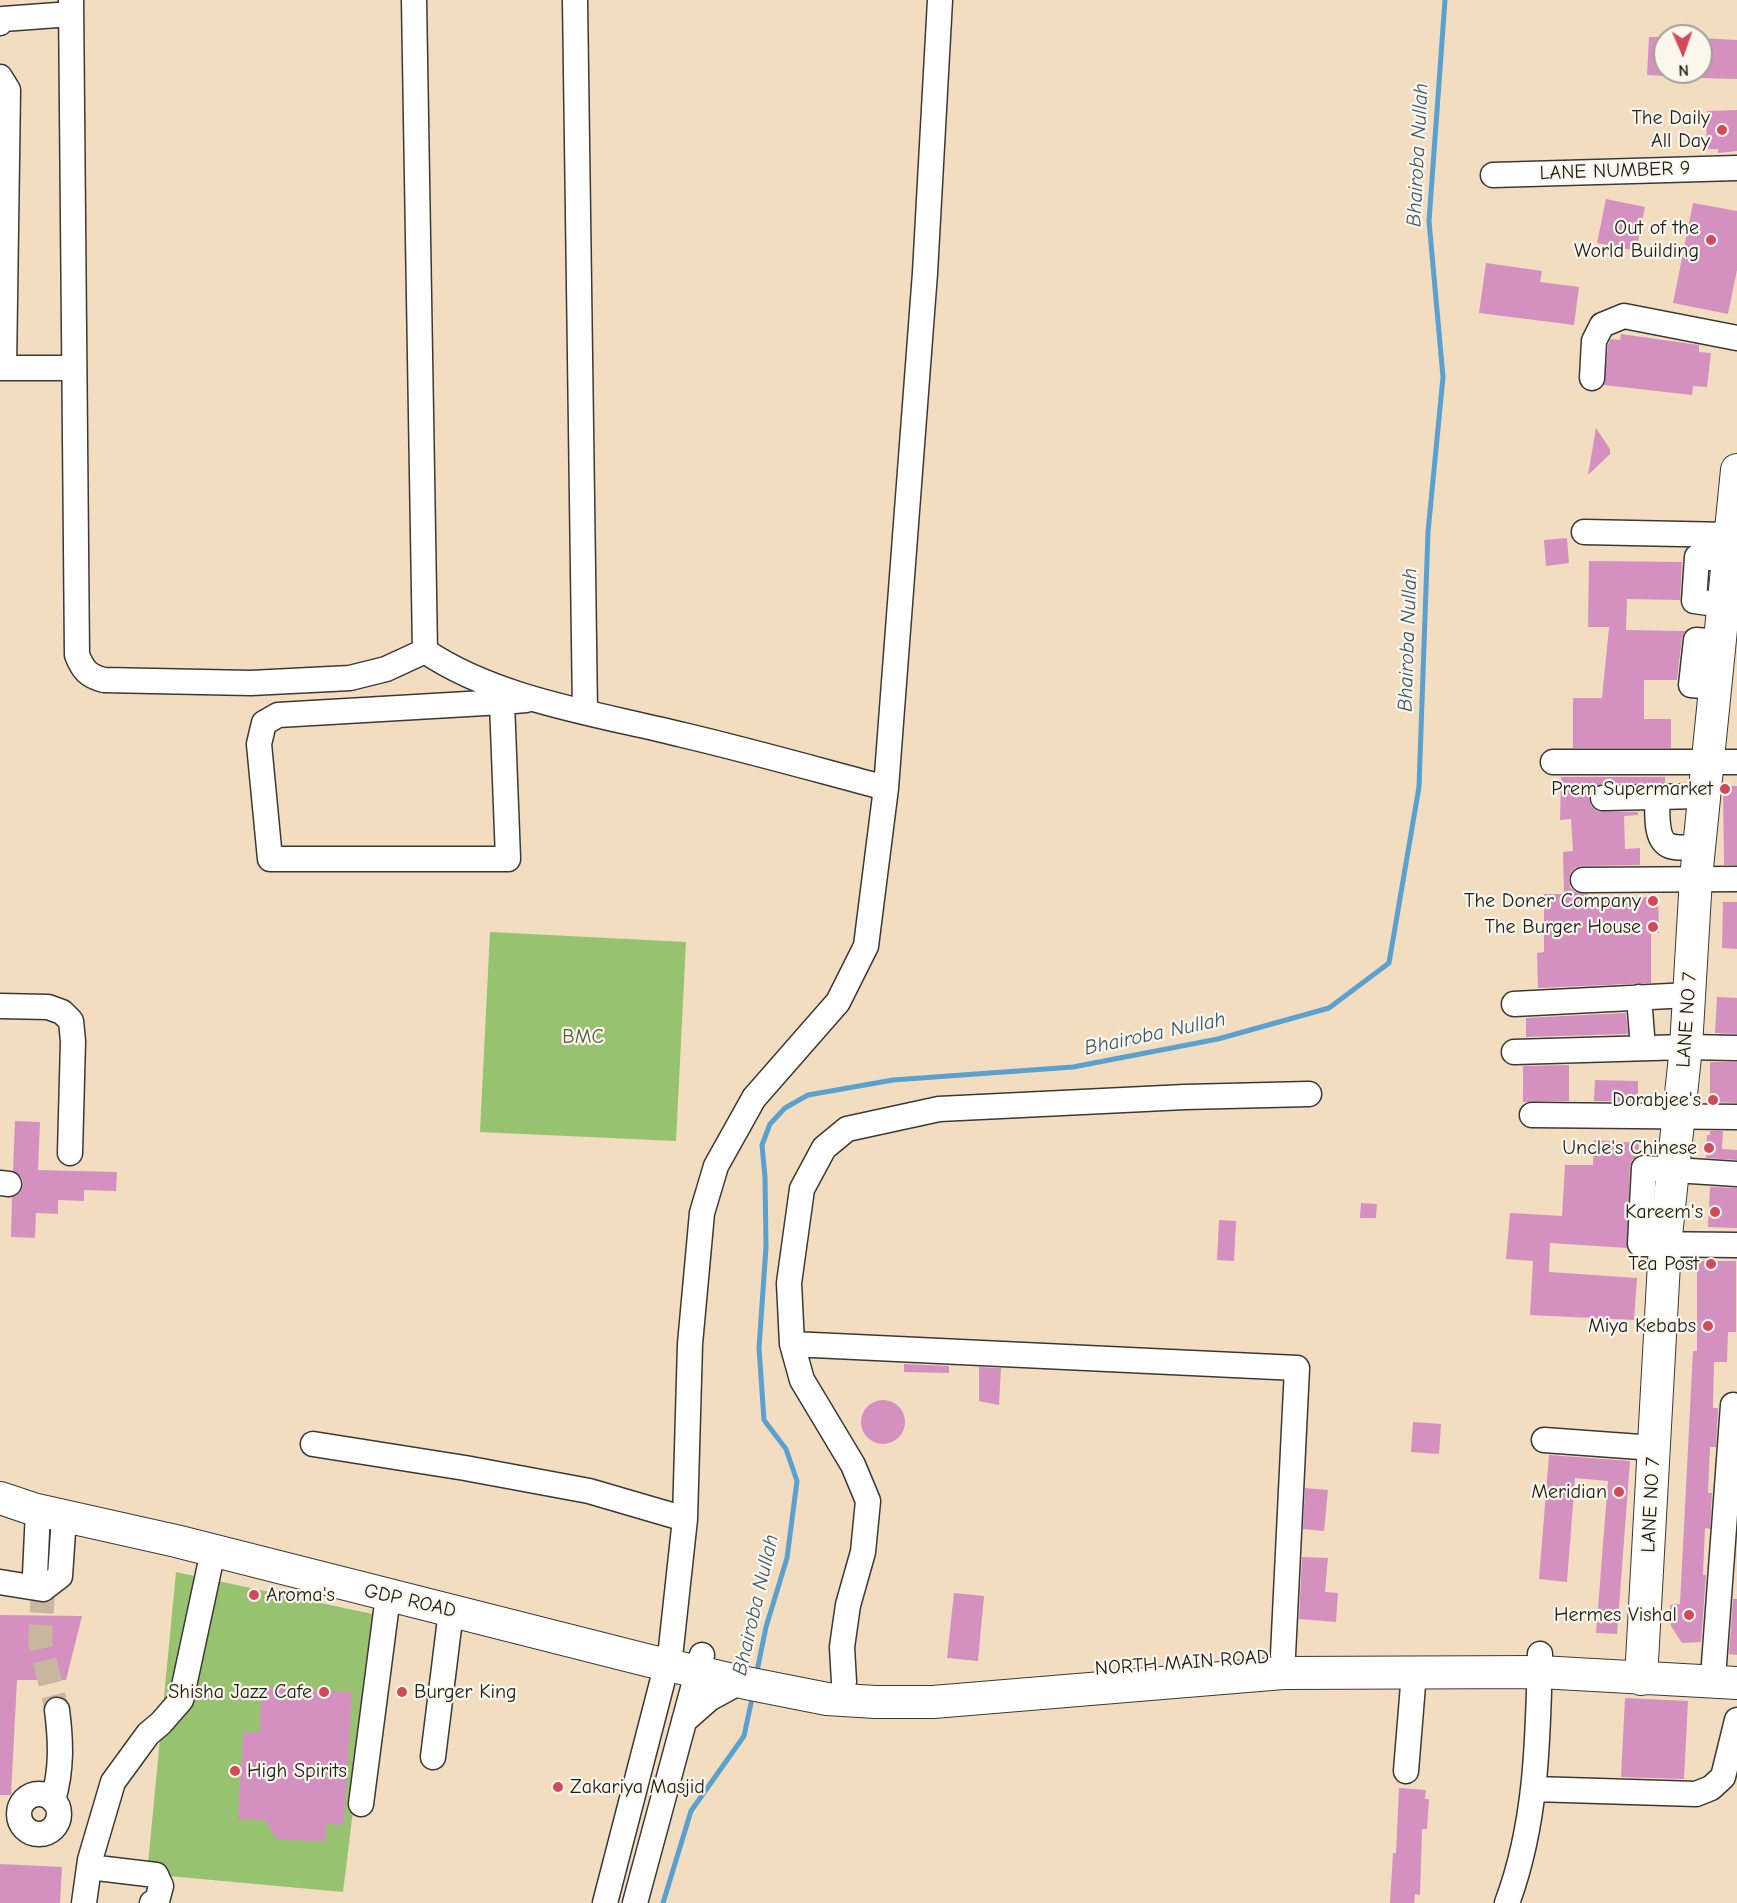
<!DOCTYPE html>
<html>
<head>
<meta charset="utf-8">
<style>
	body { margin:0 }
	#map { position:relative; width:1737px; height:1903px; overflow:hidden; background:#f3ddc0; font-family:"Comic Neue",sans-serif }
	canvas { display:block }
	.north { position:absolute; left:1653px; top:24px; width:60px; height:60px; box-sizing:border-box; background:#fbf7ec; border:2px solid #a29f99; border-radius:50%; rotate:178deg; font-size:16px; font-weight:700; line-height:24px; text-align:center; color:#1c1c1c }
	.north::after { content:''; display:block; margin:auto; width:21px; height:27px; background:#d1495b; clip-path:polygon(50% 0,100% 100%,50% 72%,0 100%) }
</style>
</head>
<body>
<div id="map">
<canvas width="1737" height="1903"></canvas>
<div class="north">N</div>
</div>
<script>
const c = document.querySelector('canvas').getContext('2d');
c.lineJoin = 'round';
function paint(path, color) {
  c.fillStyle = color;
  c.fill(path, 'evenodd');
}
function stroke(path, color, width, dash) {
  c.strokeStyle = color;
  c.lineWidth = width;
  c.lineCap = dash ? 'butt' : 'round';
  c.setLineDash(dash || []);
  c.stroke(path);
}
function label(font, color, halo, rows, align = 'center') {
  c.font = font + ' "Comic Neue",sans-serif';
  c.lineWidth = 4.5;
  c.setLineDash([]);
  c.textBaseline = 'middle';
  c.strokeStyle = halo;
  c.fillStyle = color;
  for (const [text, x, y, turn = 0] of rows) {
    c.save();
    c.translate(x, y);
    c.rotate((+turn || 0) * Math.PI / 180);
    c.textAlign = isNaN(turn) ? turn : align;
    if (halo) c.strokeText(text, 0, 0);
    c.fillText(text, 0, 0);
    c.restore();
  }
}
paint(new Path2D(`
	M490,932L686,942L676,1141L480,1132Z
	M176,1572L377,1615L343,1892L147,1874Z`), '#97c26f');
stroke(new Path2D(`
	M756,1676L766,1627L787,1558L797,1481L786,1449L764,1420L759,1348L766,1247L765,1177L762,1145L770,1124L785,1108L808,1095L893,1080L1073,1067L1218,1039L1329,1008L1389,963L1419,787L1428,532L1443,377L1429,221L1445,0
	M663,1903L691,1811L744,1736L753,1694`), '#5aa1d0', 5);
paint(new Path2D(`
	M1649,37H1665V76L1647,75Z
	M1701,38L1737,40V79L1701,78Z
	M1737,110V151L1718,153V149H1706L1707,111Z
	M1606,199L1645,207L1636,251L1597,243Z
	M1693,203L1737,211V270L1728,314L1673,303Z
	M1486,263L1542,271L1540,282L1579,287L1574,325L1479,313Z
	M1621,334L1699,345V352L1711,353L1707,387L1693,386L1692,395L1604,385L1608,345L1611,339L1620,340Z
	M1596,428L1610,449V454L1588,475Z
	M1567,538L1569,563L1546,566L1544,540Z
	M1589,561L1682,562L1680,600L1627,599L1626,630L1685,631L1682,638L1677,680H1644V719H1671V748H1573V698H1602L1609,627H1588Z
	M1561,777H1665V783L1603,784L1596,786L1591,791L1589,799L1591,806L1597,811L1638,812V815L1624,816L1625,849L1640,848V865L1582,866L1575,868L1571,872L1569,880L1570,887L1575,892L1588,894V898L1658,897L1659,933H1651V983L1538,988L1537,953L1544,952V894H1564L1563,852L1573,851L1571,819L1560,820Z
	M1723,786H1737V865H1724Z
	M1723,902H1737V949L1722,948Z
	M1717,997L1737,998V1034L1715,1033Z
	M1623,1013H1626L1628,1034L1526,1037V1018Z
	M1710,1062H1737V1103L1710,1102Z
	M1569,1065V1101L1523,1102V1066Z
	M1595,1080L1638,1081V1102L1594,1101Z
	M15,1121L40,1122L38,1170L117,1172L116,1191L84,1190V1201L58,1200V1214L36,1213L35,1238L11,1237L12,1198L20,1193L23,1185L22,1178L13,1171Z
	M1710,1131H1723L1722,1149L1737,1150V1160L1706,1158L1707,1135H1710Z
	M1594,1140L1639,1143L1638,1155L1632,1160L1630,1167L1627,1248L1550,1243L1549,1272L1637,1278L1634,1320L1530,1315L1533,1261L1506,1259L1510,1213L1562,1216L1565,1165H1593Z
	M1710,1187L1737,1188V1228L1708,1227Z
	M1361,1203L1377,1204L1376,1218H1360Z
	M1219,1220L1236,1221L1234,1261L1217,1260Z
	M1697,1261H1736V1332H1728L1727,1362H1714L1713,1408H1718L1716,1447H1710L1708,1493H1712L1710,1529L1705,1528L1703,1575H1706L1701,1642L1682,1643L1671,1626L1670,1605L1680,1604L1693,1351H1697Z
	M904,1364L949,1366V1373L904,1372Z
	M979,1367L1001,1368L999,1405L979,1401Z
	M861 1422a22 22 0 1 1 44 0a22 22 0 1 1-44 0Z
	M1413,1422L1441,1424L1439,1454L1411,1452Z
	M1549,1455L1630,1461L1617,1634L1596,1633L1608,1481L1575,1478L1567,1582L1539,1579Z
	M1305,1488L1328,1490L1324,1531L1303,1529Z
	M1302,1557L1328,1558L1325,1592L1338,1593L1336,1622L1299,1619Z
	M954,1593L984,1596L978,1661L947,1658Z
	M1733,1599H1737V1655L1729,1654Z
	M0,1615L82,1616L66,1680H17L11,1795H0Z
	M262,1687L352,1692L344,1825L326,1824L325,1842L276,1839L265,1820L238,1819L243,1732L259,1733Z
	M1625,1698L1688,1701L1684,1779L1621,1777Z
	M1399,1788L1426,1790L1425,1799H1429L1427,1829H1422L1420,1895L1415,1894L1414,1903H1390L1393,1853H1396Z
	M0,1864L62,1867L60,1903H0Z`), '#d491c0');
stroke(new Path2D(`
	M43,1589L40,1642L57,1710`), '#c8b69f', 24, [24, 12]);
const minor = new Path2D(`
	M71,0L77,655C83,670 88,676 104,680L251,683L350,678L386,669L425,651
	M414,0L425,651C497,700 599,714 683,735C751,751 818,770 886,788
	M575,0L585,712
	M0,23L3,19L71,14
	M0,77L8,90L4,368
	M1493,175L1737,168
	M0,368H73
	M1592,378L1594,341L1602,325L1624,316L1737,338
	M1584,532L1730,535
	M1723,605L1694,601L1697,557L1728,559
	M1715,687L1691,685L1696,640L1720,642
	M502,702L508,859H270L259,744L264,723L278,715L502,702L526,700
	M1553,762H1737
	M1657,797C1658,811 1654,840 1670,846C1678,849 1690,847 1699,847
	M1603,798L1704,796
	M1583,880L1737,879
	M1639,997L1643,1048
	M1514,1004L1689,995
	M0,1006L48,1007L62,1012L71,1021L73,1041L70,1153
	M1514,1052L1686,1047L1737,1048
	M1532,1115L1737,1117
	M1737,1174L1644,1168L1640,1244L1737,1245
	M0,1183L9,1184
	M792,1344L1297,1368L1283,1655
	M1544,1440L1654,1448
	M313,1444L465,1468L589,1491L685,1519
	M38,1511L35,1575L43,1589
	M0,1582L43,1589L60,1576L64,1517
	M1714,1664L1733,1405
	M844,1682L842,1647L848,1605L863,1552L868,1501L853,1465L802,1380L792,1344L789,1283L802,1189L824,1148L847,1129L939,1109L1185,1097L1309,1094
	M684,1721L709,1699L740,1682
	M433,1757L451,1611
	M1406,1771L1414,1673
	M1534,1789L1696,1794L1711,1788L1723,1777L1737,1720
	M19 1814a20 20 0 1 1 40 0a20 20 0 1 1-40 0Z
	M53,1800C62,1770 61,1741 57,1710
	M361,1804L388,1596
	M89,1867L156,1875L161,1886L157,1901L152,1903
	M84,1903L90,1860L113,1782L148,1734L161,1723L181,1700L213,1551
	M605,1903L671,1648L685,1519L690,1344L702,1213L716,1166L754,1098L838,1002L866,946L886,788L925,273L940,0
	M635,1903L702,1655
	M1507,1903C1537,1823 1538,1738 1540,1654`);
const major = new Path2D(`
	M0,1498L33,1509L176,1541L646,1660L746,1683L827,1699L875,1702H933L1283,1673L1540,1672L1737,1683
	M1641,1679L1665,1245L1686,1047L1696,878L1737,470`);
stroke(minor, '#3c3935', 27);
stroke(major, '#3c3935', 34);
stroke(minor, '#fff', 24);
stroke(major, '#fff', 32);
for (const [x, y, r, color] of [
	[1722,130,6,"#d1495b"],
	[1711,240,6,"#d1495b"],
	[1725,789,6,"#d1495b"],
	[1653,901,6,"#d1495b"],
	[1653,927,6,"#d1495b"],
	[1713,1100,6,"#d1495b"],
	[1709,1148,6,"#d1495b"],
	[1715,1212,6,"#d1495b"],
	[1711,1264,6,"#d1495b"],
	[1708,1326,6,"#d1495b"],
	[1619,1492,6,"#d1495b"],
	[254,1595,6,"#d1495b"],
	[1689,1615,6,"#d1495b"],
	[324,1692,6,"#d1495b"],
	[402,1692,6,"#d1495b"],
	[235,1771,6,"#d1495b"],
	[558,1787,6,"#d1495b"]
]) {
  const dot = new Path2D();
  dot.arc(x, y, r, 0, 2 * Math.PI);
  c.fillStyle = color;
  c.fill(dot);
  stroke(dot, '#fbf7ec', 2);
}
label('20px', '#1c1c1c', '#fbf7ec', [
	["The Daily",1710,118],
	["All Day",1710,141],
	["Out of the",1699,228],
	["World Building",1699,251],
	["Prem Supermarket",1713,789],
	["The Doner Company",1641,901],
	["The Burger House",1641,927],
	["Dorabjee's",1701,1100],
	["Uncle's Chinese",1697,1148],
	["Kareem's",1703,1212],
	["Tea Post",1699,1264],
	["Miya Kebabs",1696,1326],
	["Meridian",1607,1492],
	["Aroma's",266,1595,"left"],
	["Hermes Vishal",1677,1615],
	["Shisha Jazz Cafe",312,1692],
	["Burger King",414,1692,"left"],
	["High Spirits",247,1771,"left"],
	["Zakariya Masjid",570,1787,"left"]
], 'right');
label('20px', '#1c1c1c', '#fbf7ec', [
	["LANE NUMBER 9",1615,171,-2],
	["LANE NO 7",1687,1020,-86],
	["LANE NO 7",1651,1505,-87],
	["GDP ROAD",410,1601,13],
	["NORTH MAIN ROAD",1182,1663,-4]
]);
label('20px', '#4d5e3d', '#fbf7ec', [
	["BMC",583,1037]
]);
label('italic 21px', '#38586d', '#fbf7ec', [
	["Bhairoba Nullah",1418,155,-87],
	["Bhairoba Nullah",1408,640,-88],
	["Bhairoba Nullah",1155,1034,-12],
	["Bhairoba Nullah",756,1605,-77]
]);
</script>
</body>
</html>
